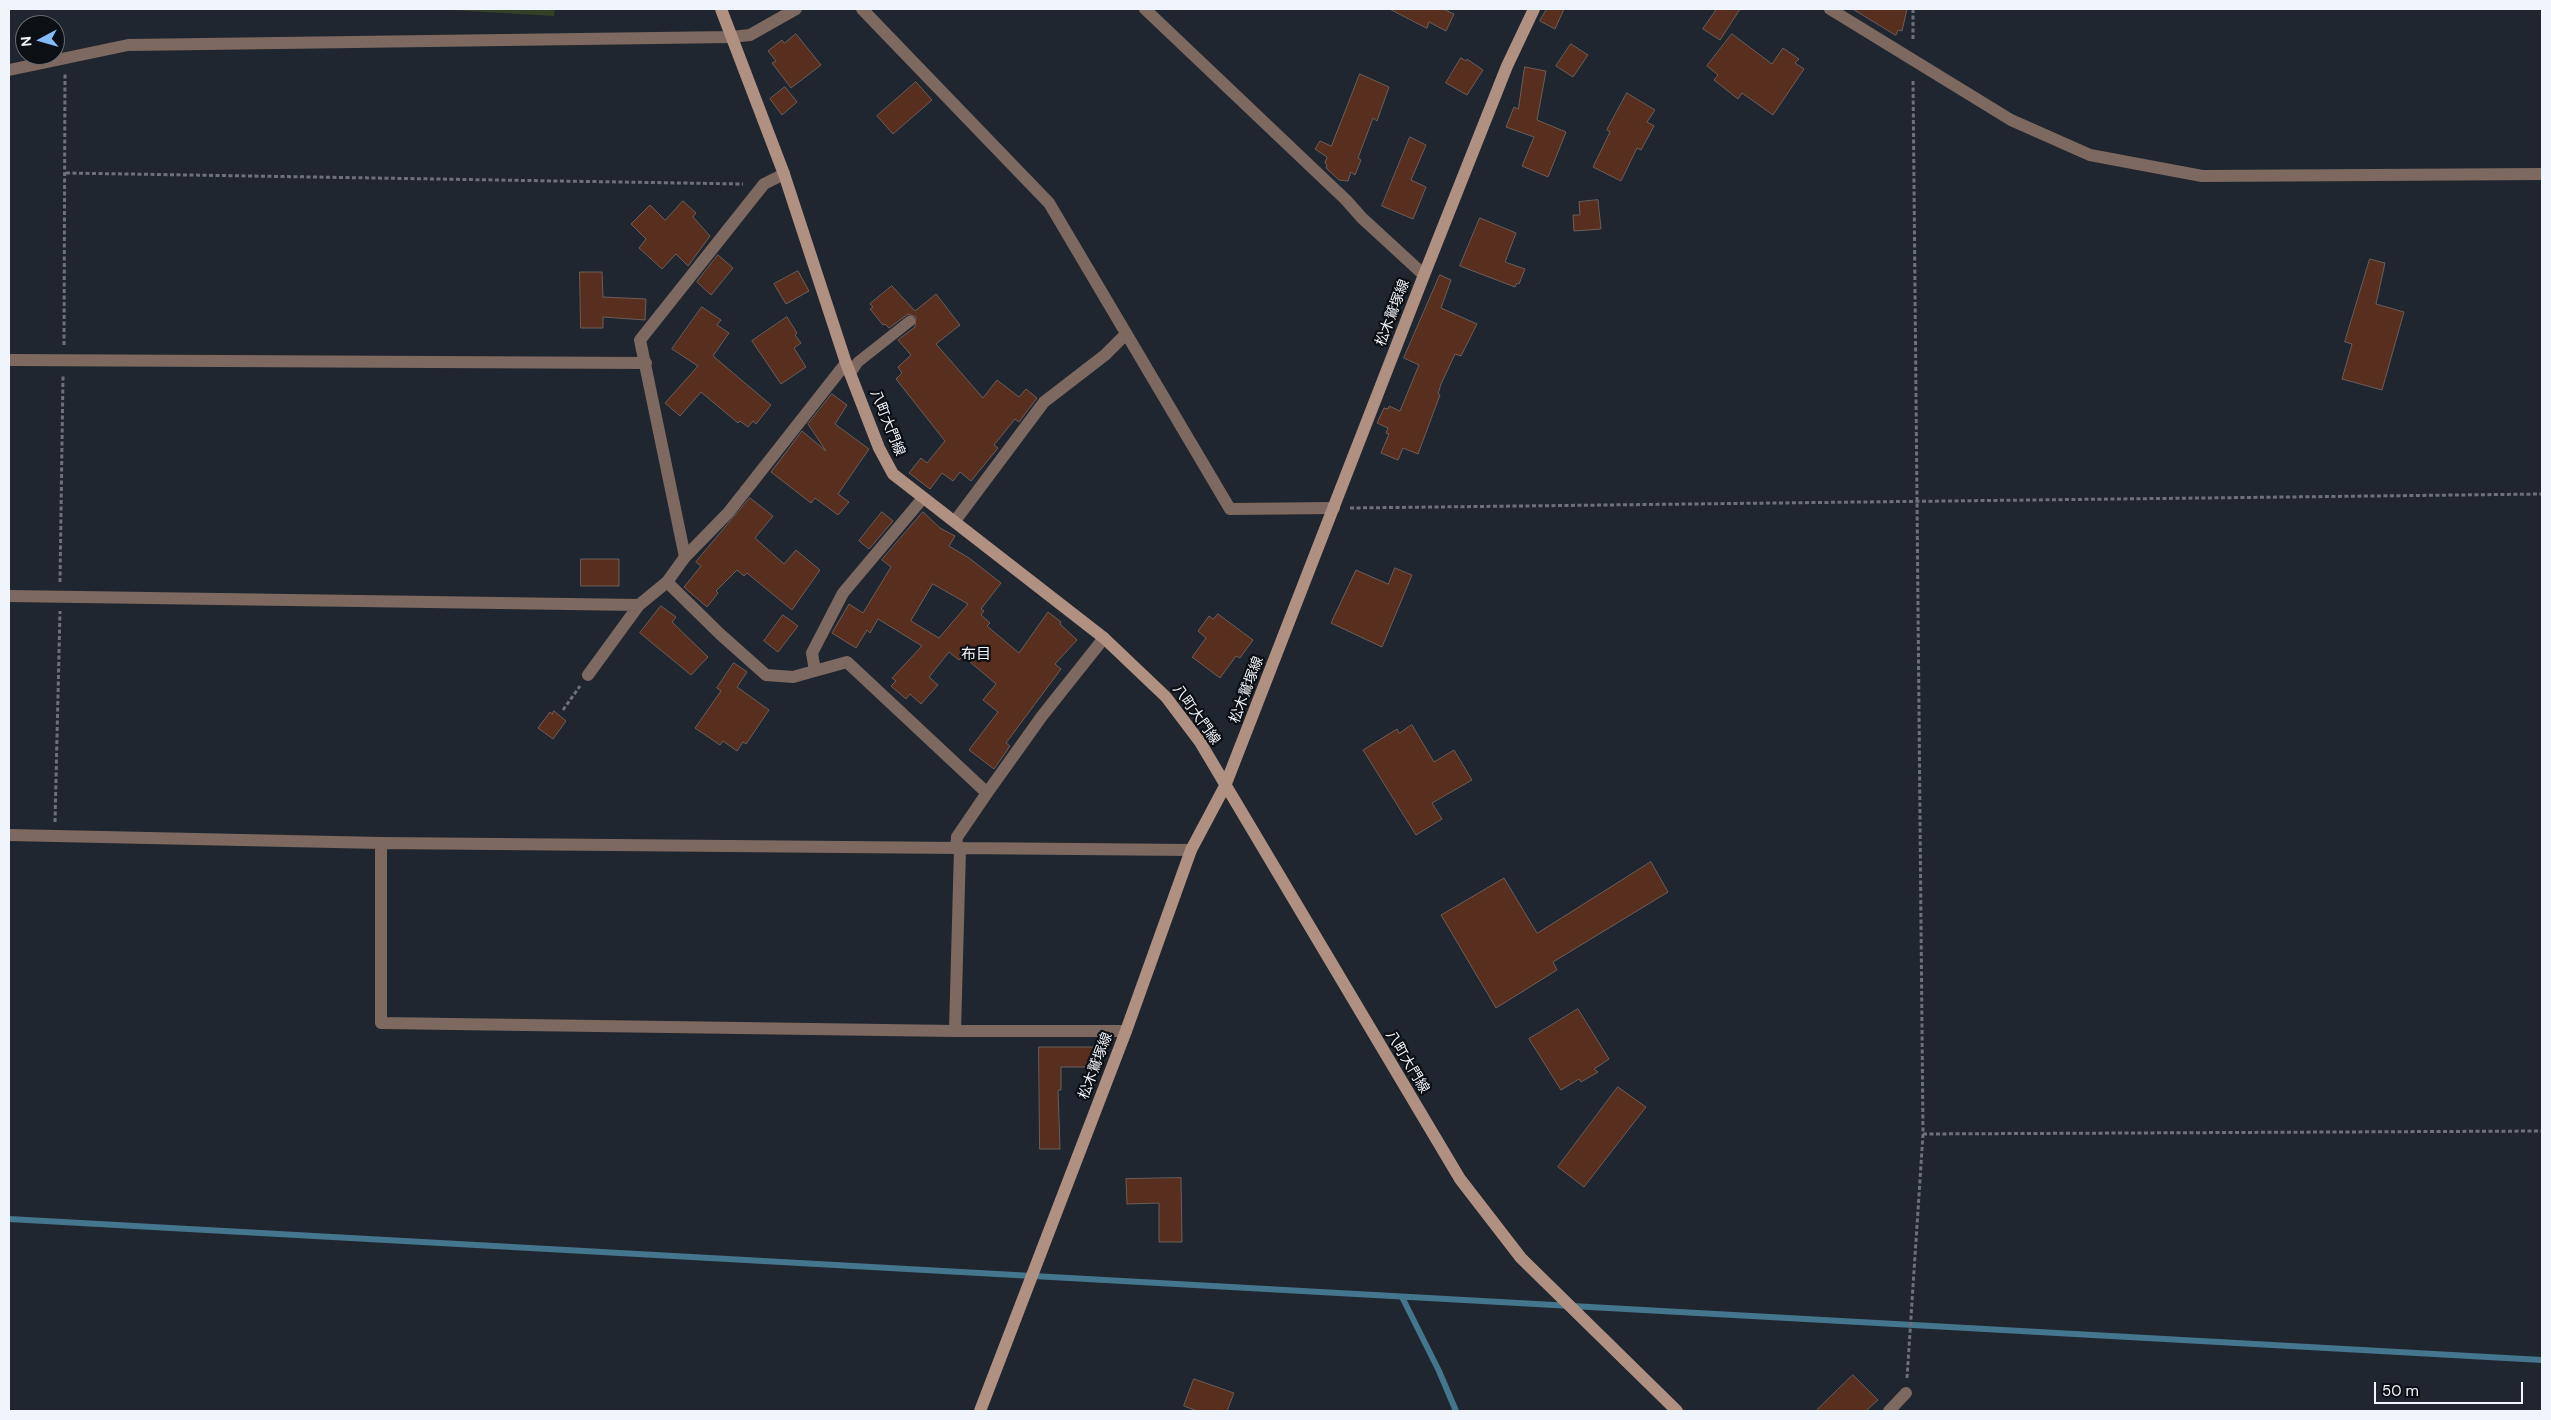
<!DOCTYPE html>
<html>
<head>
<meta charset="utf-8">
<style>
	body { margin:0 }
	#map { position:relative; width:2551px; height:1420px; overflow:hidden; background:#20262f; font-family:"DM Sans",sans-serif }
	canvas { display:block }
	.frame { position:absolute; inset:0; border:10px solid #f0f4fb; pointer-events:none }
	.north { position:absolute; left:15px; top:15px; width:50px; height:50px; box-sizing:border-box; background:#0c0f13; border:1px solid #676b70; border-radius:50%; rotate:264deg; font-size:14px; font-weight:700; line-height:20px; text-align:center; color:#f0f4fb }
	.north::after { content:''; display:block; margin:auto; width:18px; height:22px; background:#85bbfb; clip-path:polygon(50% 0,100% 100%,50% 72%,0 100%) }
	.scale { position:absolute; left:2374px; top:1382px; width:149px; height:22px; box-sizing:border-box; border:2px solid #f0f4fb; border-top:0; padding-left:6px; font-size:15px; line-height:18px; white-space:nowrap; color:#f0f4fb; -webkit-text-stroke:4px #0c0f13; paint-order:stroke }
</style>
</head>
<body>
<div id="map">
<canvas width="2551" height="1420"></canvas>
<div class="frame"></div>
<div class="north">N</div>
<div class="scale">50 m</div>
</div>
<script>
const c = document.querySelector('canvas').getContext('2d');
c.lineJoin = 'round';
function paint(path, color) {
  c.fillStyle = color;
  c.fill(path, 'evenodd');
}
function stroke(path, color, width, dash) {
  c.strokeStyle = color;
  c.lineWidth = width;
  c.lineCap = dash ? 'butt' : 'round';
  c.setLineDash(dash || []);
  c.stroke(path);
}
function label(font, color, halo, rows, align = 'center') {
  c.font = font + ' "DM Sans","Noto Sans JP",sans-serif';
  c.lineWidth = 4.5;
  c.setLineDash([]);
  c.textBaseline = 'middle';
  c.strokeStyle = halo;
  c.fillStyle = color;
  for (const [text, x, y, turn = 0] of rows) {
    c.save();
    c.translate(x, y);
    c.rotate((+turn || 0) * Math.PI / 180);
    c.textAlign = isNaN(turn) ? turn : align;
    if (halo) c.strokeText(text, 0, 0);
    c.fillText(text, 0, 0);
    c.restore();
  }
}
paint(new Path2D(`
	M433,9H555L554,16Z`), '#314026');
stroke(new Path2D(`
	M9,1219L2542,1360
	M1402,1297L1439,1371L1456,1411`), '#44768e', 6);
const building = new Path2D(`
	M1390,9H1443L1454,14L1446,31L1429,22L1427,28Z
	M1547,9H1564L1555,29L1540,21Z
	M1717,9H1740L1720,40L1703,29Z
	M1853,9H1907L1902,31L1898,30L1896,35Z
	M796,34L821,65L791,88L772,63L776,61L768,51L782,40L784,43Z
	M1732,34L1772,64L1783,48L1799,59L1795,63L1804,69L1773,115L1742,93L1738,99L1714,80L1718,75L1707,66Z
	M1571,44L1588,55L1573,77L1556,66Z
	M1461,58L1466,61L1467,59L1483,70L1467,95L1446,83Z
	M1525,67L1546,71L1537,120L1566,132L1548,177L1522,166L1534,137L1506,127L1514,107L1518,109Z
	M1360,74L1389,87L1377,121L1373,118L1358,158L1361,160L1355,175L1351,172L1348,181L1339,180L1326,168L1327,165L1325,163L1327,157L1315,149L1320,141L1331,146Z
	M916,82L932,100L893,134L877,116Z
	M785,87L797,102L782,115L770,99Z
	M1627,93L1655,110L1647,122L1654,126L1641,150L1637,148L1621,181L1593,167L1610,132L1607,130Z
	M1410,137L1426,145L1411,180L1426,187L1413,219L1382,206Z
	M1598,200L1601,229L1574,231L1573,215H1580L1579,202Z
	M683,201L696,213L693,217L710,236L688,266L676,254L662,269L639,248L646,239L631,224L650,205L665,220Z
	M1480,218L1516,233L1505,262L1525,269L1519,284L1517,283L1515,287L1460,266Z
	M718,255L733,268L711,295L697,282Z
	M2370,259L2385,263L2376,304L2404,312L2382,390L2342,379L2352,344L2345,342Z
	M798,271L809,291L786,304L774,284Z
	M580,272H602L603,297L646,299L645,320L603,317V328H581Z
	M1440,275L1451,280L1441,308L1477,324L1461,356L1455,354L1441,384L1438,394L1440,395L1418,454L1403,448L1398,460L1381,453L1389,434L1386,433L1388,428L1377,423L1384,408L1388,409L1389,406L1400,411L1419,365L1404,358Z
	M892,286L915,311L936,294L960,325L936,344L983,398L997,380L1019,397L1026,389L1037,398L1019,422L1015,419L994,445L998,448L971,481L960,472L953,481L942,473L930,489L909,473L921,458L927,463L945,441L896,379L902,373L898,367L911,355L898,340L915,327L916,317L908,314L889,328L885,324L883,325L870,309L873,307L870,304Z
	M702,307L721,320L717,325L729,333L713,356L771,405L756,424L753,421L748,427L740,421L738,423L701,392L680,416L665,403L698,366L672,349Z
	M787,317L797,333L795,335L801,343L794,348L806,367L781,384L752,341Z
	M832,394L847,405L835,424L869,449L838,494L849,502L838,515L815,498L811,503L771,472L802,431L826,451L808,424Z
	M750,498L773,516L755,538L784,564L796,550L820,570L792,610L747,573L744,576L737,570L716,591L718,593L707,607L684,587L701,566L696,562Z
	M882,512L893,521L869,549L859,541Z
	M923,512L940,528L955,536L949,546L969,558L1001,583L981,609L984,611L981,615L990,623L987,626L1019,653L1048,612L1061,622L1060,624L1077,640L1055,664L1061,669L1006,743L1010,746L994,769L969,750L998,712L983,700L996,684L963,656L959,660L949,652L929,677L938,685L921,704L910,694L906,699L891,686L896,681L892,678L922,646L878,619L870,633L867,630L856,648L832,633L849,604L863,613L891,567L882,560ZM933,584L968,604L939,638L911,621Z
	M581,559H619V586H581Z
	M1395,568L1412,575L1382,647L1331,623L1356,570L1388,584Z
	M661,606L676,617L672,622L708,657L691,675L640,633Z
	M1218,614L1253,640L1240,658L1236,656L1220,678L1192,657L1206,638L1198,631L1209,616L1213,619Z
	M783,615L798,626L778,652L764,641Z
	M734,663L747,672L737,687L769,710L746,744L743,742L737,751L723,741L720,745L695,728L721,691L717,688Z
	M554,711L566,721L553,739L538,728L550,712L552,714Z
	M1412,725L1434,762L1454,750L1472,780L1432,803L1442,819L1416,835L1363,750L1397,729L1399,733Z
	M1651,862L1668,892L1553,962L1557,970L1496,1008L1441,915L1504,878L1537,933Z
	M1578,1009L1609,1059L1594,1069L1598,1072L1581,1082L1579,1079L1561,1090L1529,1039Z
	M1039,1047H1094V1067H1061V1090H1058L1060,1149H1040Z
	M1618,1087L1646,1107L1584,1187L1558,1167Z
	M1181,1178L1182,1242H1159V1203L1127,1204L1126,1179Z
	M1853,1375L1878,1400L1866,1411H1816Z
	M1194,1379L1234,1393L1227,1411H1197L1184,1406Z`);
paint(building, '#582f1f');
stroke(building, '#6b5e59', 1);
stroke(new Path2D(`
	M1913,9V41
	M66,173L743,184
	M64,345L65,73
	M1350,508L2542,494
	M60,582L63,376
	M563,710L580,686
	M55,822L60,611
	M1923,1134L2542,1131
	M1907,1378L1923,1134L1913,79`), '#6c717a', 3, [4, 2.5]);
stroke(new Path2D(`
	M850,374L858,362L910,321`), '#7e6960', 11);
stroke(new Path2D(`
	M862,9L1049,203L1230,509L1334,508
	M1145,9L1346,200L1362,218L1424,275
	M9,70L128,45L731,37L750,35L796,9
	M9,360L646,363
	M955,521L1044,402L1105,355L1126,334
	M685,557L640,340L764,184L784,174
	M667,582L720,634L766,675L793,677L847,662L987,793L1042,716L1104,638
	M9,596L639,605
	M815,671L812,653L843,593L923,498
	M588,675L639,605L667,582L685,557L728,513L846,363
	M9,835L381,843L1191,850
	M381,843V1023L955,1031H1126
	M956,848L957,837L987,793
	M955,1031L960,849
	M1889,1411L1906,1393`), '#7e6960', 12);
stroke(new Path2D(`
	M1830,9L2011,120L2090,155L2202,176L2542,174`), '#7e6960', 12);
stroke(new Path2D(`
	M721,9L784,174L846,363L879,448L893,474L1104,638L1166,697L1200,742L1460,1179L1521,1258L1677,1411
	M980,1411L1126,1031L1191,850L1225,786L1424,275L1507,66L1534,9`), '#b09081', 12);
label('14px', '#f0f4fb', '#0c0f13', [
	["松木鷲塚線",1393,313,-69],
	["八町大門線",887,423,68],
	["松木鷲塚線",1247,690,-69],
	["八町大門線",1196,715,54],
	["八町大門線",1407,1062,59],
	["松木鷲塚線",1096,1066,-69]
]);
label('15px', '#f0f4fb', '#0c0f13', [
	["布目",976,655]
]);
</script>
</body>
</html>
